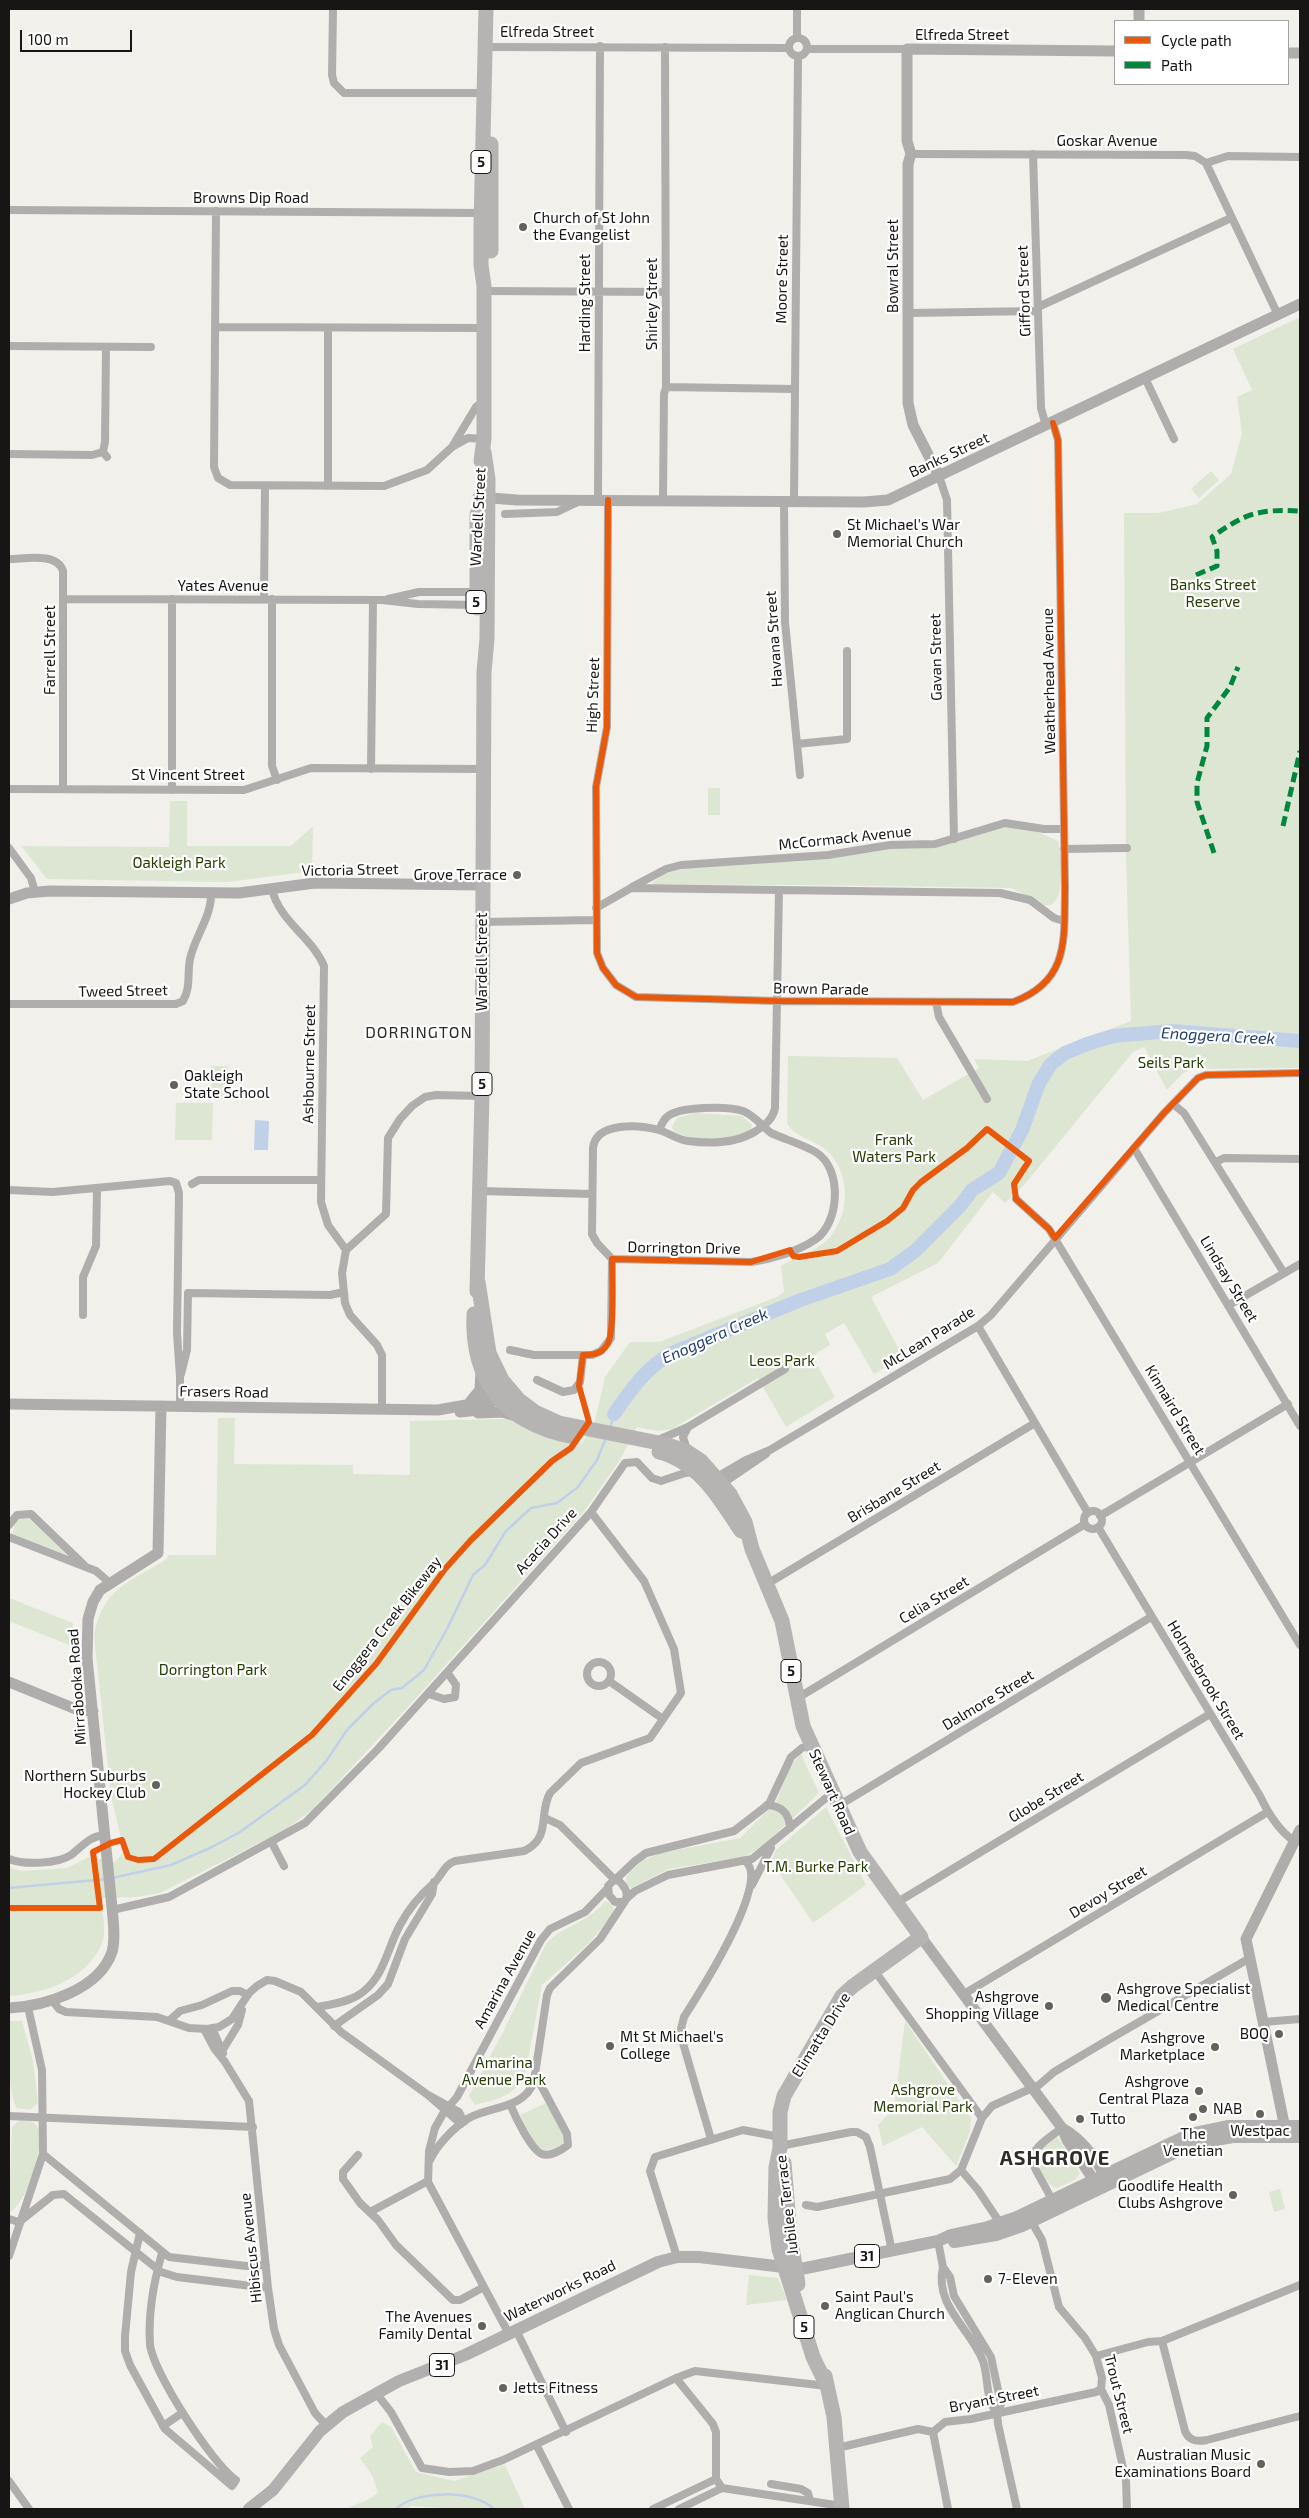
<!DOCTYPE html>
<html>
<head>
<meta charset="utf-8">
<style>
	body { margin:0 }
	#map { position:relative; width:1309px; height:2518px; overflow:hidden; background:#f1f0eb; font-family:"Exo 2",sans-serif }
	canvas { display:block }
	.frame { position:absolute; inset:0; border:10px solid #171614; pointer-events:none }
	.legend { position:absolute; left:1114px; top:20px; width:175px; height:65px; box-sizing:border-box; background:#fff; border:1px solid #a2a2a1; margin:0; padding:6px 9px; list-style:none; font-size:15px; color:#171614 }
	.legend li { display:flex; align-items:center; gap:10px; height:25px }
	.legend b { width:25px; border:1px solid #a2a2a1 }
	.scale { position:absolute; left:20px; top:30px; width:112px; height:22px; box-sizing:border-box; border:2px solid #171614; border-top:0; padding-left:6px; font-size:15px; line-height:18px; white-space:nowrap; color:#171614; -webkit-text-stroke:4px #fff; paint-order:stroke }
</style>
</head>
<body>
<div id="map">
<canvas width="1309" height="2518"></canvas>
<div class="frame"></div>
<ul class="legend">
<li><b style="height:6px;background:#e8590c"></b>Cycle path</li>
<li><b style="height:6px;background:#00873e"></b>Path</li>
</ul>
<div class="scale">100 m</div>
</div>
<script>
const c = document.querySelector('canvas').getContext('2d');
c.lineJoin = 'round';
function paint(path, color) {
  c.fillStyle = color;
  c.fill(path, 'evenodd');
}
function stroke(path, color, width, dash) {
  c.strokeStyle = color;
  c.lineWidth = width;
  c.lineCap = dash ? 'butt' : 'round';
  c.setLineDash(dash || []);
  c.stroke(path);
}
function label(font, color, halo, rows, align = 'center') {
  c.font = font + ' "Exo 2",sans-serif';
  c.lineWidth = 4.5;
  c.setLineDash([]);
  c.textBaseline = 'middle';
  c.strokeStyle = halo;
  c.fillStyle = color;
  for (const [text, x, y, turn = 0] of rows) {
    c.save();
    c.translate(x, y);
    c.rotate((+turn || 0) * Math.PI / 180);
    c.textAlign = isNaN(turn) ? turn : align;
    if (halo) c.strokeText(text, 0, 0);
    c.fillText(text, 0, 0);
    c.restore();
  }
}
paint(new Path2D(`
	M1300,317V1068L1192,1069L1183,1073L1167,1090L1144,1047L1133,1052L1024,1185L1005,1203L993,1192L938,1263L871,1297L903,1357L874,1374L844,1323L825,1334L830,1345L812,1356L835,1397L786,1427L758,1378L672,1429L658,1431L637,1427L620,1460L585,1510L417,1697L313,1809L285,1830L160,1893L137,1897L102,1898C102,1908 106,1931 103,1940C91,1978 44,1994 9,1996V1868L24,1871L67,1868L89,1857L115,1862L124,1851L111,1796L94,1636C102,1589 128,1583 165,1560L169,1555H216L218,1418H235L234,1464L353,1465V1474L410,1475V1421L510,1419L536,1434L581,1445L595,1421L605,1377L630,1342H659L777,1297L784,1292L781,1266C794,1258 813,1252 825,1242C851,1219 852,1171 825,1149C812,1139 796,1138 787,1123L788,1056L897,1058L923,1100L979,1068L974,1059L1027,1061L1131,1021L1126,859L1124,513H1159L1197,504L1231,474L1242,434L1237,397L1252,390L1233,349Z
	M1211,471L1219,480L1199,498L1191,489Z
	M708,788H720V815H708Z
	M170,801H187V846H291L313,826L312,871L228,882L47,879L21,846L169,847Z
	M1015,826L1035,831L1058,841C1062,854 1067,910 1045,905C1035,904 1023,892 1011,888C892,886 774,884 655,885L652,883L664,874L690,867L831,858L893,849L937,847L1004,827Z
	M211,1066H228L229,1099H212Z
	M176,1103H213L212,1140H175Z
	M696,1113L742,1116L752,1125L750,1131C731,1140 692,1143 674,1131L672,1126L677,1118Z
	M22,1517L32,1520L70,1556L13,1534L14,1524Z
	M9,1598L73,1623L74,1647L9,1621Z
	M801,1754L819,1793L792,1819L786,1807L776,1802L790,1766Z
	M826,1807L866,1885L813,1923L771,1861L776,1850Z
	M775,1809L784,1814L786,1824L764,1845L744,1857L669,1869L631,1888L626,1884L627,1875L643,1860L661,1853L740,1838L768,1810Z
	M605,1901L612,1904L615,1913L589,1943L542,1985L526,2070C516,2097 500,2098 475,2105L469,2096L502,2034L546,1944C564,1924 588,1924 605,1901Z
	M9,2021H22L33,2061L38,2103L30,2110L17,2108C7,2093 9,2041 9,2021Z
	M905,2021L971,2118L970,2132L956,2166L922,2127L883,2146L878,2125L894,2108Z
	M546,2103L563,2132L564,2140C562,2146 558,2147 552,2149C535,2156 527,2128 520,2115Z
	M20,2120C25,2121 32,2120 35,2124C50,2136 26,2207 9,2212L12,2127Z
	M1057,2136L1080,2173L1075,2180L1057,2188C1045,2186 1035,2163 1037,2152Z
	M1280,2189L1285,2209L1274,2212L1269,2192Z
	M749,2275L778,2278L787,2300L746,2305Z
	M382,2422L391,2427L416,2472L454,2481L505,2465L525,2509H457L410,2506V2509H346C357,2503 369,2502 378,2492L372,2475L360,2458L373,2447L370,2436Z`), '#dde6d3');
paint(new Path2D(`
	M255,1120L269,1121L268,1150H254Z`), '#bfd0e8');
stroke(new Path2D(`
	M610,1428L614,1414
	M112,1878L171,1865L212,1847L240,1832L305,1785L327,1760L347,1730L374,1703L391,1690L402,1688L424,1670L447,1629L473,1575L485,1565L506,1531L531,1508L557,1503L578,1487L597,1460L606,1438
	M9,1888L107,1879
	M396,2509C416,2490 473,2489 494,2509`), '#bfd0e8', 2.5);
stroke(new Path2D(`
	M614,1414C631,1390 645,1369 670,1354L798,1301L890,1269L915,1251L960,1206L972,1190L999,1173L1022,1130L1039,1083L1051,1064L1065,1053L1087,1044L1113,1036L1171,1031L1300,1041`), '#bfd0e8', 14);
stroke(new Path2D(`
	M333,9L332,75L334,83L344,93H485
	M789 47a9 9 0 1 1 18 0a9 9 0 1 1-18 0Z
	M797,38V9
	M485,47L789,48
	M808,49H907
	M911,154L1186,155L1195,156L1206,163L1228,156L1300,157
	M1033,154L1041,408L1046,426
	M1206,163L1278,315
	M9,210L484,213
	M216,211L214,467L218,478L230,485L384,486L427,470L452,447L468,438L484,439
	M484,291L665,292
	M1038,307L1231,218
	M908,313L1038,311
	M215,327L484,328
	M9,346L151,347
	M1145,378L1174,439
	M666,387L794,389
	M452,447L476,407L483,401
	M103,452L105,442L106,347
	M9,454L92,455L103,452L107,457
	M939,476L947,500L954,839
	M328,486V328
	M598,500L600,46
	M608,500L607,727L596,787L597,953L603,968L616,985L636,997L777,1001L1013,1002C1070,981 1064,939 1065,887L1058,440L1053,423
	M663,500L664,394L666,387L665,47
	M784,501L785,622L800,775
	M794,501L798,57
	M505,514L557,512L580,501
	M9,559C25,559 57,552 63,571V789
	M64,599L382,600L418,604L479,605
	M264,599L265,486
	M272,599V766L277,780
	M388,599L419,592H479
	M797,744L847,739V651
	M371,769L373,601
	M9,789L244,790L311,768L484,769
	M172,790V599
	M9,848L31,878L35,892
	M1064,849L1127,848
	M632,887L666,869L681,865L828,855L890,845L935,844L1005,823L1044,829H1064
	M272,889C279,921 312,937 324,966L321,1202L328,1225L346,1250
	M596,908L631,888L1000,893L1030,900L1054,918L1064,921
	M482,922L596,920
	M936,1002L939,1017L987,1099
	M9,1004H176L183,1001C191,987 187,974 190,959C195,936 212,916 211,893
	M1173,1104L1184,1113L1284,1273
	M659,1130C661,1126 663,1120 667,1117C678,1106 729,1106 743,1111C754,1115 762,1126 771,1133C784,1139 807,1146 817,1153C842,1169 840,1222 816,1239C799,1251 772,1259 751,1262L612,1259L597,1243L592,1234L593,1148C596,1121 640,1125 659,1130C669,1133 678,1140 688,1141C711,1144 737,1143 756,1131C765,1125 773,1119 775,1108L779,890
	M1134,1148L1300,1426
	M1216,1162L1224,1158L1300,1159
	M192,1184L199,1180H320
	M9,1190L53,1192L170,1181L176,1183L179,1193L177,1333L180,1377V1406
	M480,1191L592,1194
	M1016,1199L1049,1229L1300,1645
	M1229,1305L1300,1264
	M83,1315V1277L96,1246L97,1188
	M978,1326L1088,1513
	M510,1350L534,1355H592L601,1351L611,1338L612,1259
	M181,1374L187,1350L188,1293L330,1295L344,1292
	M537,1380L563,1392L574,1390L580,1382L583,1355
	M382,1409V1355L377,1345L350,1315L345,1303L342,1273L346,1250L386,1214L388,1138L400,1119L412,1106L425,1097L436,1095L482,1096
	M658,1440L688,1427L785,1369
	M687,1450L683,1437L688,1427
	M717,1477L746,1460L770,1450L978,1326L991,1315L1164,1113L1198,1078L1206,1075L1300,1073
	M722,1484L766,1454
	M1084 1520a9 9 0 1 1 18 0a9 9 0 1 1-18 0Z
	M1100,1516L1288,1404
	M9,1525L17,1515L31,1514L84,1565
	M1098,1527L1260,1796C1268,1813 1278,1830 1294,1841
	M9,1537L96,1571L110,1583
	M767,1584L1035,1423
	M587 1674a12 12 0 1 1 24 0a12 12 0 1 1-24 0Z
	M609,1681L663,1719
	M429,1694L444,1699L455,1697L456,1685L447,1672
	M796,1699L1085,1524
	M767,1805C782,1806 789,1813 790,1828
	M838,1806L1151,1617
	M545,1818L560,1825L615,1880
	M272,1843L284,1866
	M9,1859C23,1865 58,1864 71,1855C83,1846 88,1837 104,1835
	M616,1879L635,1861L646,1853L734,1831L769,1804L791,1757L802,1748L811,1745
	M614,1880L619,1881C625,1887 630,1895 624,1902H615L609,1895L608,1886Z
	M752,1885L771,1848
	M626,1899L635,1891L668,1875L752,1859L832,1793
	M896,1903L1210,1714
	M112,1910L169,1897L305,1823L378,1749L591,1512L625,1463L637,1462L652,1478L661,1481L685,1473L695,1472
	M874,1970L982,2118L961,2170L978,2190L1000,2223
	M964,1994L1266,1813
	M51,1999L59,2009L66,2012L157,2017L189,2028L207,2029L219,2027L232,2019L249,1993L257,1986L267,1980L275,1981L301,1992L341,2032L428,2095L461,2124
	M316,2007C329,2005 344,2003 357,1996C384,1980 386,1951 400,1925C409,1908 420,1895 434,1883C442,1875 444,1865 455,1861L524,1851C552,1838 538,1814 550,1793L581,1763L650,1738L681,1693L674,1649L644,1581L591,1512
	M170,2020L180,2011L202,2005L232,1991H240L248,1995
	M1263,2022L1300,2019
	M334,2026L378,1995L388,1984L405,1939L432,1894L434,1882
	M212,2028L223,2053
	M204,2029L214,2048L225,2062L249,2101L268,2288L274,2329L279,2345L315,2413L326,2425
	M222,2051L238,2025L242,2010
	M430,2096L459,2112L464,2122
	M510,2104C515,2116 531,2150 542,2154C550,2157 562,2150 568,2145L567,2134L535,2074
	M9,2116L253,2127
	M982,2118L992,2106L1039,2085L1054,2072L1101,2044L1250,1958
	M711,2139L680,2033L684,2017C698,1995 771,1882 746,1862
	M780,2146L851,2132H857L866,2137L870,2147L892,2251
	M43,2154L169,2257L246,2266L266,2265
	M358,2155L343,2172V2179L360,2203L378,2220L396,2245L453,2300H460L484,2287
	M430,2160C437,2145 454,2127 469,2118C490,2106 525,2109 534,2081L547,1995L550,1988L600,1939L625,1901
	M1052,2200C1031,2157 1018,2159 1062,2128
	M806,2205L817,2207L950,2179L961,2170
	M370,2212L428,2181
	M9,2219L19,2222L53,2195L64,2194L161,2272L177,2277L268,2288
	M1030,2219L1042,2240L1059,2307L1085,2338L1096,2356L1102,2378L1101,2389L1109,2405L1126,2481L1127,2509
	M140,2233L131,2272L125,2336V2351L130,2365L165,2429L232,2486L236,2480C213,2465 152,2371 150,2344C148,2315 154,2281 162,2253
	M938,2241L943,2267L950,2277L954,2296L991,2357L1001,2404L997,2413L998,2424L1017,2509
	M9,2256L43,2154L42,2070L28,2007
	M677,2257L650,2171L655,2157L743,2130L780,2137
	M943,2267C934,2306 971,2329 983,2361C989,2379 985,2399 997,2413
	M516,2330L566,2432
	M509,2334L428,2182L429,2151L435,2128L444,2112L457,2097L541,1940L550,1929L585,1912L608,1888
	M1162,2341L1185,2431C1189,2441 1197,2442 1207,2440L1300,2416
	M1096,2356L1148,2342L1162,2341L1300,2285
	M676,2378L713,2424L716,2432V2479
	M376,2393L391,2412L422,2468L449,2472L473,2471L503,2460L676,2378L695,2371L827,2386
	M163,2426L182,2413
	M933,2432L948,2509
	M537,2446L569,2509
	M837,2448L918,2429L933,2432L945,2422L971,2419L1096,2392L1101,2389
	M716,2479L722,2488L842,2506
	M9,2481L29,2509
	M771,2484L801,2489L808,2493L810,2501
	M653,2509L716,2479
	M679,2509L722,2488`), '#afaead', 8);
stroke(new Path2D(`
	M1139,21V9
	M1288,53H1300
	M939,476L913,425L908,403V164L911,154L907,141V49L1115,51
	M478,497L517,500L864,502L888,500L1300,304
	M9,899L27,893L50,891L239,893L315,883L483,885
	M470,1402L480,1390L481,1370
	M9,1404L438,1410L466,1405L494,1393
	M460,1412L479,1410L498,1398
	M478,1413L502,1412L516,1416
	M9,1682L78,1710L93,1711
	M921,1937L1062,2128L1067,2140L1099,2188
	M9,2008C45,2006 99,1990 112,1952C115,1942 114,1929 113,1918L87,1658L88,1619L93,1602L100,1590L158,1553L161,1406
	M1062,2128C1084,2140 1098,2161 1108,2183
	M1286,2133L1246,1939L1300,1830`), '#afadab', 11);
stroke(new Path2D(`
	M954,2242L996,2235L1022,2226L1172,2154L1204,2142L1233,2137H1300
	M249,2509L273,2490L320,2431L343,2412L399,2381L465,2355L658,2262L677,2257H699L801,2269L938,2241L951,2235L988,2227L1017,2217L1190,2134L1229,2126H1300`), '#b1b0af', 12);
stroke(new Path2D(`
	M491,251V144
	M481,461L484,439V286L481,265V226L486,9
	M477,608V514
	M478,1282L489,1353L502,1380L519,1400L535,1412L559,1423L664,1444L686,1451L701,1461L730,1494L745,1522L752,1549L782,1621L803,1726L860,1852L921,1937L853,1986L842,1996L784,2096L780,2112V2148L776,2167L775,2218L779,2249L813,2357L827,2386
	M477,1291L482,1096L484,672L487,639L488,479L484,452
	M474,1314C471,1381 505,1423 570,1436
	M659,1452C699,1462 720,1499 741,1531
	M784,2163L790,2235L798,2284
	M825,2376L834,2417L842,2509`), '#b6b4b3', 15);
stroke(new Path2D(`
	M1196,575L1217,566V551L1212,537C1246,513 1258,509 1300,511
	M1283,826L1300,751
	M1214,853L1197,802V783L1207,746V718L1230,687L1238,667`), '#00873e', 5, [10, 5]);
stroke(new Path2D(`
	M608,500L607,727L596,787L597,953L603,968L616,985L636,997L777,1001L1013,1002C1070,981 1064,939 1065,887L1058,440L1053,423
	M9,1908H100L93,1852L111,1843L122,1840L128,1857L138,1860L154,1859L312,1735L376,1664L445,1569L471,1540L552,1461L571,1448L589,1422L579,1386L583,1355C593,1355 601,1354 607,1345C615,1334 612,1276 612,1259L751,1262L790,1250L793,1256L799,1257L837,1251L887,1221L903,1208L913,1190L921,1182L967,1148L987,1129L1029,1161L1014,1184L1016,1199L1049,1229L1055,1238L1164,1113L1198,1078L1206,1075L1300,1073`), '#e8590c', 6);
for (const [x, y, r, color] of [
	[523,227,5,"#63625f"],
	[837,534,5,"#63625f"],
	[517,875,5,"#63625f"],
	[174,1085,5,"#63625f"],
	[156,1785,5,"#63625f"],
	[1106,1998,6,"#63625f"],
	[1049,2006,5,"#63625f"],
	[1279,2034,5,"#63625f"],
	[610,2046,5,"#63625f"],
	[1215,2047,5,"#63625f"],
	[1199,2091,5,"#63625f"],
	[1203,2109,5,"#63625f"],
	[1260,2114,5,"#63625f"],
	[1193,2117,5,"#63625f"],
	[1080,2119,5,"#63625f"],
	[1233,2195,5,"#63625f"],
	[988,2279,5,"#63625f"],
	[825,2306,5,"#63625f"],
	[482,2326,5,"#63625f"],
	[503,2388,5,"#63625f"],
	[1261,2464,5,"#63625f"]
]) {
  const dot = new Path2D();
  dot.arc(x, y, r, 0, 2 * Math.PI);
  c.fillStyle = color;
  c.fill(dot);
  stroke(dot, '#fff', 2);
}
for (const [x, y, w] of [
	[481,162,20],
	[476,602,20],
	[482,1084,20],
	[791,1671,20],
	[867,2256,25],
	[804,2327,20],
	[442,2365,25]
]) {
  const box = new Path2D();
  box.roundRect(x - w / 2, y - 11.5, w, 23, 4);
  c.fillStyle = '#fff';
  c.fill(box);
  stroke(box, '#171614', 1);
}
label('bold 14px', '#171614', null, [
	["5",481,162],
	["5",476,602],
	["5",482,1084],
	["5",791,1671],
	["31",867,2256],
	["5",804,2327],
	["31",442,2365]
]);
label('15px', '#171614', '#fff', [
	["Elfreda Street",547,32],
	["Elfreda Street",962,35],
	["Goskar Avenue",1107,141],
	["Browns Dip Road",251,198],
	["Bowral Street",893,266,-90],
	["Moore Street",782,279,-89],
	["Gifford Street",1024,291,-92],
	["Harding Street",585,303,-90],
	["Shirley Street",652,304,-90],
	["Banks Street",949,455,-25],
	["Wardell Street",478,517,-87],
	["Yates Avenue",223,586],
	["Havana Street",774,639,-94],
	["Farrell Street",50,650,-90],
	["Gavan Street",936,657,-91],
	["Weatherhead Avenue",1049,681,-91],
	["High Street",593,695,-88],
	["St Vincent Street",188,775],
	["McCormack Avenue",845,838,-6],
	["Victoria Street",350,870,-1],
	["Wardell Street",482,962,-90],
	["Brown Parade",821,989,1],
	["Tweed Street",123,991,-1],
	["Ashbourne Street",309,1064,-89],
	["Dorrington Drive",684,1248,1],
	["Lindsay Street",1229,1279,59],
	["McLean Parade",929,1338,-32],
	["Frasers Road",224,1392,1],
	["Kinnaird Street",1175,1410,59],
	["Brisbane Street",894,1492,-31],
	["Acacia Drive",546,1541,-48],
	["Celia Street",934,1600,-31],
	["Enoggera Creek Bikeway",387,1624,-52],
	["Holmesbrook Street",1206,1680,59],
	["Mirrabooka Road",77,1687,-94],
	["Dalmore Street",988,1700,-31],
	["Stewart Road",832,1792,66],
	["Globe Street",1046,1797,-31],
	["Devoy Street",1108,1892,-31],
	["Amarina Avenue",505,1979,-61],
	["Elimatta Drive",821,2035,-58],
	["Jubilee Terrace",787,2205,-97],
	["Hibiscus Avenue",251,2248,-96],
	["Waterworks Road",560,2291,-26],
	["Trout Street",1119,2394,76],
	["Bryant Street",994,2399,-11]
]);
label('15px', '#171614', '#fff', [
	["Church of St John",533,218],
	["the Evangelist",533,235],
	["St Michael's War",847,525],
	["Memorial Church",847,542],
	["Grove Terrace",507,875,"right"],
	["Oakleigh",184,1076],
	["State School",184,1093],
	["Northern Suburbs",146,1776,"right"],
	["Hockey Club",146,1793,"right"],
	["Ashgrove Specialist",1117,1989],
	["Medical Centre",1117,2006],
	["Ashgrove",1039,1997,"right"],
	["Shopping Village",1039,2014,"right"],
	["BOQ",1269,2034,"right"],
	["Mt St Michael's",620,2037],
	["College",620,2054],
	["Ashgrove",1205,2038,"right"],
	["Marketplace",1205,2055,"right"],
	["Ashgrove",1189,2082,"right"],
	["Central Plaza",1189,2099,"right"],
	["NAB",1213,2109],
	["Tutto",1090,2119],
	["Westpac",1260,2131,"center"],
	["The",1193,2134,"center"],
	["Venetian",1193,2151,"center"],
	["Goodlife Health",1223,2186,"right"],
	["Clubs Ashgrove",1223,2203,"right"],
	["7-Eleven",998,2279],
	["Saint Paul's",835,2297],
	["Anglican Church",835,2314],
	["The Avenues",472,2317,"right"],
	["Family Dental",472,2334,"right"],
	["Jetts Fitness",513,2388],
	["Australian Music",1251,2455,"right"],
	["Examinations Board",1251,2472,"right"]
], 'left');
label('15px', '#253f03', '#fff', [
	["Banks Street",1213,585],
	["Reserve",1213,602],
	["Oakleigh Park",179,863],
	["Seils Park",1171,1063],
	["Frank",894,1140],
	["Waters Park",894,1157],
	["Leos Park",782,1361],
	["Dorrington Park",213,1670],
	["T.M. Burke Park",816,1867],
	["Amarina",504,2063],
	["Avenue Park",504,2080],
	["Ashgrove",923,2090],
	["Memorial Park",923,2107]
]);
c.letterSpacing = '1px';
label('16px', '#2e2d27', '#fff', [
	["DORRINGTON",419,1033]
]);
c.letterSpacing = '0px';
label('italic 16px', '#22406f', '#fff', [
	["Enoggera Creek",1218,1036,3],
	["Enoggera Creek",715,1336,-24]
]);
c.letterSpacing = '1px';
label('bold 20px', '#2e2d27', '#fff', [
	["ASHGROVE",1055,2158]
]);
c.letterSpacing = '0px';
</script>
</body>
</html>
